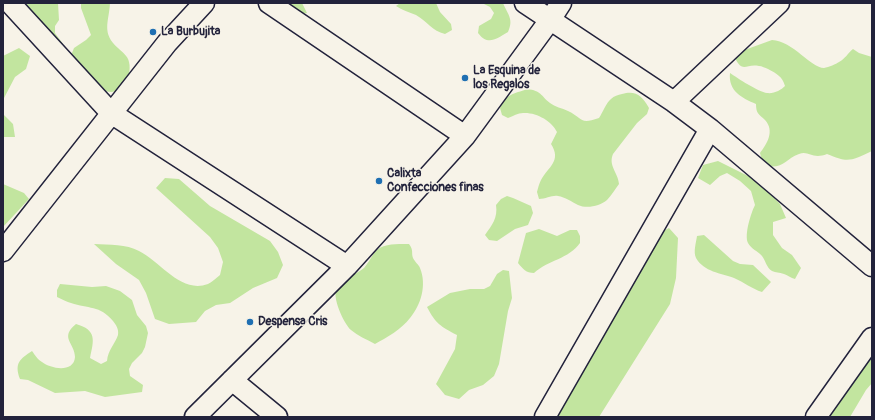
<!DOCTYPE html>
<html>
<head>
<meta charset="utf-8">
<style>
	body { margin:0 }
	#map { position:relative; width:875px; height:420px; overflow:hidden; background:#f7f3e8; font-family:Pangolin,sans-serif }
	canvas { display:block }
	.frame { position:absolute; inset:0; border:4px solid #22223b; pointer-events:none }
</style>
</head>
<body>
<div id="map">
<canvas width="875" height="420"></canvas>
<div class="frame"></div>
</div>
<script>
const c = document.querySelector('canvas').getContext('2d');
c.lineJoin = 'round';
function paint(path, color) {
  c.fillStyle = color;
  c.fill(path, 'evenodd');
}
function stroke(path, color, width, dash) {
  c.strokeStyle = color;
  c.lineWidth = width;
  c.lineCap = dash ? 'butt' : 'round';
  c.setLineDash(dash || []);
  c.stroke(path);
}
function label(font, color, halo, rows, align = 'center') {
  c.font = font + ' Pangolin,sans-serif';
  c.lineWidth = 3;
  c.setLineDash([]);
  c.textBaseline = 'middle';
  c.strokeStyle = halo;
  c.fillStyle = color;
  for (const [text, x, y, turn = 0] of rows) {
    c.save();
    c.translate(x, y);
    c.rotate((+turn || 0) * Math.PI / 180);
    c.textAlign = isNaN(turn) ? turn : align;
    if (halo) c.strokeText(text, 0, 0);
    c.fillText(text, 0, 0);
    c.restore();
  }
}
paint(new Path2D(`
	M29,3H58L59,20L55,26V33L63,44L58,48L24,12L26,5Z
	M81,3H110C109,22 101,33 118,48C122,52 128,56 129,62C131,70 128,79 124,85C117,96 103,92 94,86C86,79 77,66 70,58L74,48L86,40L91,35L81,8Z
	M279,3H302L307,13L300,14Z
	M400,3H436L440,12L451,24L452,30L445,34C432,31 428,22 416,15C409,12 402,10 396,6Z
	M482,3H503C508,15 514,19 508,32C496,39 488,46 478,33L479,26L491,19L494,13L490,7Z
	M772,40C793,41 811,68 824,68C829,67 836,64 839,62C845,59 848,53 853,49L859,53L872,57V151C851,161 848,163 827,154C812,160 809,150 799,154C785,159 784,169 766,166L762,160L760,153C767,144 775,131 765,120C759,114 756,114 756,104C742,98 728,91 730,73C737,78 759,92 767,93C774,94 781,90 785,86C782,76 777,74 768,69C765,68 762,66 759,66C746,63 743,74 735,58L739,52Z
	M19,48L30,56L26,69L15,77L3,100V56Z
	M527,89C542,91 540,95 550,103C555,107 562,108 568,111C583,118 579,125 599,118C603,112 606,103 611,99C614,96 618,95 622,94C636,90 642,96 649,108L647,114L637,123L613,154C608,166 618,172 619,184C615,189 612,195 607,200C600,206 587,209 578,205C572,202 565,197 558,196C552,195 546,199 539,199L537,192C538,188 539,184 541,180C548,167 562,161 551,144L557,132C552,121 536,112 523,113C518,113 513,116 508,118L502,115L500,108C505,94 514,94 527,89Z
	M3,107L4,115L13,124L15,137H3Z
	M718,161L758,181L780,204L786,218L773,222V235L782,248L792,255L801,268L795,279C791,278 787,275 784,274C779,272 776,273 772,271C766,267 766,261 762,256C758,251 751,249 748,243C744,235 751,213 755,205L751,191L740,181L727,173L720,176L710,185L698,178L703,165Z
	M165,178L179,179L210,206L270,241L278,252L283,265L277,278L253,288L230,303L216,305L205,311L196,322L169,324L155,319L146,293L139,280L116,264L94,244C110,245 126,244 139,251C161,262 181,294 208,284C212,282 216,278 220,275L223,262L218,248L210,237L156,188Z
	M3,184L24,193L29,199L3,227Z
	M507,196L513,198L531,206L533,213L528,225L515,229L497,241L489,240L485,235C492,225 498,218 496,205L501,199Z
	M669,228L678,238L676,278L670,304L599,417H557L642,249L657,234Z
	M539,229L557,236L570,230H577L580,236V243C569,259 548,260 534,273C526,273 523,269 518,263L526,233Z
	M704,235L733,261L740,264L753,265L771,282L762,292C752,289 744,282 734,278C721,273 704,272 696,258C693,252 696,243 697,236Z
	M403,244H409C414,251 411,252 413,258C415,262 419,265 420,268C427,285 421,305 410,318C402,329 386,338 375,344C366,339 358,336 351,330C344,324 331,296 337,288C343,279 355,275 364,268C368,263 371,258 374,253C381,244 393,244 403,244Z
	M503,270L509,271L512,298L508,311L499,364L494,376L483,385L469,390L459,399L445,395L436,384L455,349L457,335C440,326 436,324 427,307L450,293L470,289H484L490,286L497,274Z
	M60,284L92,287L106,286L120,291L132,300L137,315L146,326L148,333L145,347L142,353L132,363L129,369L130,376L143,385L142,392L105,397L85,391L55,393L28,380L20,379C14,363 20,359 32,351C35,355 38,360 42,362C51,369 74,373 75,357C75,343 59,338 76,324C97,330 94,340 90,358L101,364L107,361C108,350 115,344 118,335C119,329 116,325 113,321C100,305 88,309 71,303C67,302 62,299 57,297V290Z
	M872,353V383L866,390L850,417H819Z`), '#c2e59f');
const minor = new Path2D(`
	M10,3L111,113L347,266
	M269,3L465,136
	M525,3L674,102L710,129L872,266
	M674,102L779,3
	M3,251L167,43L204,3
	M232,380L277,417
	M195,417L347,266L465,136L550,20L561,3
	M545,417L710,129
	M816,417L872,338`);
stroke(minor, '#22223b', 23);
stroke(minor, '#f7f3e8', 20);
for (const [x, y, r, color] of [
	[153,32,4,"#1f6fb2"],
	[465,78,4,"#1f6fb2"],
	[379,181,4,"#1f6fb2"],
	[250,322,4,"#1f6fb2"]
]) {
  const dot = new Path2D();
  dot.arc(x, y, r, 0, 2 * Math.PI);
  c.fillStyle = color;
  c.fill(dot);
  stroke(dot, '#f7f3e8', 1.5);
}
label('bold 12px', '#22223b', '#f7f3e8', [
	["La Burbujita",161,32],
	["La Esquina de",473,71],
	["los Regalos",473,85],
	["Calixta",387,174],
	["Confecciones finas",387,188],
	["Despensa Cris",258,322]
], 'left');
</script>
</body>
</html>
